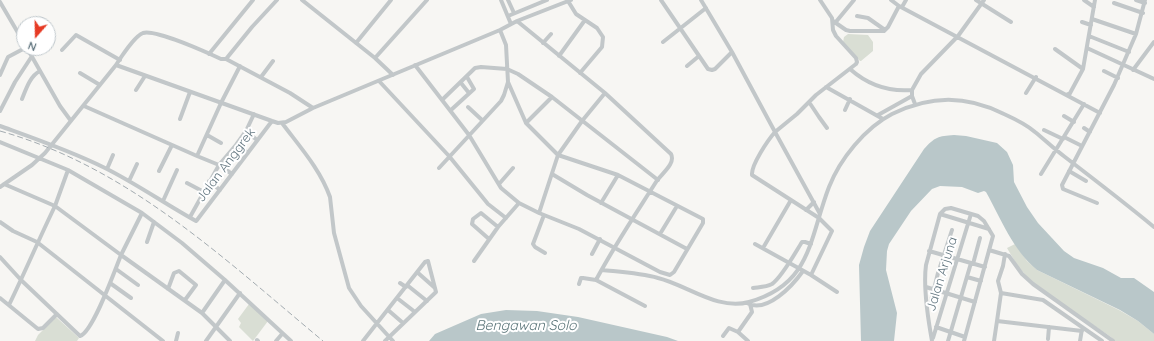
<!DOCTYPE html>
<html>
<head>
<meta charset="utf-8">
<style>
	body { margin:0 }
	#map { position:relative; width:1154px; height:341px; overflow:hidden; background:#f7f6f3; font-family:Quicksand,sans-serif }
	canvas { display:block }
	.north { position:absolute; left:16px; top:16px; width:40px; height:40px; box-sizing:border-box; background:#fff; border:1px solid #c0c8cc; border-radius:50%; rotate:200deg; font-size:11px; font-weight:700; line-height:16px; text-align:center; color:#61757f }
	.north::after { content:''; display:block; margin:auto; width:14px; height:18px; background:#e63a24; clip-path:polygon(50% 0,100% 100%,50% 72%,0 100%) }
</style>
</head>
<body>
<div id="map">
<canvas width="1154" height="341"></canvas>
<div class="north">N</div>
</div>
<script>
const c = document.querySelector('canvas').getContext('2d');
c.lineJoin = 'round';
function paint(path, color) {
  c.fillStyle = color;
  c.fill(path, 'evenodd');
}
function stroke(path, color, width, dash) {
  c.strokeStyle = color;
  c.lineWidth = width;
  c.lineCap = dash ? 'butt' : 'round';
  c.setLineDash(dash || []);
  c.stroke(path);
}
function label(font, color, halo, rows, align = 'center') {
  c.font = font + ' Quicksand,sans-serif';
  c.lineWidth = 4;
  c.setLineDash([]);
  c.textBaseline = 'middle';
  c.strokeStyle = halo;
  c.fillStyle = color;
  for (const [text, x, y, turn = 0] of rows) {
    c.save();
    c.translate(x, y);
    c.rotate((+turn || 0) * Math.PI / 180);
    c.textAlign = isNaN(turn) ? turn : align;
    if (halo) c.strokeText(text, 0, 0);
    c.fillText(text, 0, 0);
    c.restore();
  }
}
paint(new Path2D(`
	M848,34L868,35L873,42V51L861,61H860L843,42L844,37Z
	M1015,244L1027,261L1037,270L1119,310L1138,321L1154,334V341H1115L1111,337L1033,284L1017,265L1007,248Z
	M249,304L268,321L253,341L239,327L241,323L238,319Z
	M56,317L79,338L77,341H35L38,335Z`), '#d9ded4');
paint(new Path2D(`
	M954,135L966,136L997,143L1007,152L1013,165L1014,182L1027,207L1038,223L1064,251L1074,258L1103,268L1121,278H1134L1154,292V334L1138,321L1120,310L1037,270C1013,250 1001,219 986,192L984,191L978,193L962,187L940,186L932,189L911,211L889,244L887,251L886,270L897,313L894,341H861L859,265L864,247L870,231L924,149C935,137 938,136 954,135Z
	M506,310L537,311L578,317L667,337L678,341H429L435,334L481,314Z`), '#b9c7c9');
stroke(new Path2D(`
	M302,0L375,58L393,75
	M501,0L511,24
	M508,0L514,13
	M661,0L708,69L712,70L715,69L732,52
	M701,0L732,52L775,132L797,114L816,95L856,64L857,62L856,58L836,36L833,30L832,18L820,0
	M891,0L899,6L1100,113
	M976,0L1011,22
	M1084,0L1094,7
	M1136,0L1145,3
	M568,1L576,14L597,28L603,37L602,47L580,73
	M0,2L24,43
	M1114,3L1143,13
	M902,7L906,0
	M508,16L547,0
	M857,16L868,18L885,30
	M1092,19L1136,34L1114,85L1062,185L1063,189L1097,203
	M517,21L605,93L671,154C676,164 661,174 656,182C635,215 614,246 596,280L645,306
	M833,21L846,30L850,31H884L888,27L899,6
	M1082,22L1091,25
	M835,23L854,0
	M1136,34L1145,0
	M1089,36L1129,52
	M663,42L706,8
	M356,43L391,0
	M543,43L551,34
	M27,48L60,106L71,121
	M1087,48L1154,79
	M1055,49L1083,69
	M62,50L76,35L120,60
	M209,54L253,0
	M559,56L585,20
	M375,58L427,0
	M226,59L252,27L277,0
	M116,65C121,57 135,36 143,33C155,29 208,53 221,59H226L290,93L313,108
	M415,65L469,135L501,188L519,203L539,213
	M687,66L699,56
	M850,69C868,85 888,92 912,90
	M1133,70L1154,42
	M1104,71L1118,78
	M80,73L100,85
	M0,75L8,57L25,48
	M261,77L273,61
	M379,81L449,156L488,204L506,218
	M508,82L526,123L558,155L618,175L703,219V223L674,272L670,275L660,272L579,229L539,213L558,155L582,121L605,93
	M461,83L469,93
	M826,87L883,119
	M136,90L145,76
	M1026,93L1036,77
	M1068,94L1069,95L1083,69L1095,0
	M22,99C26,89 30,76 40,71
	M442,100L475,68L481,67L507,69L518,74L552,97L658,180
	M809,102L819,117L827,128
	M915,104L912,96V90L921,74L958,36L984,0
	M84,106L197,156L221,103L240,66
	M468,107L482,120
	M451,110L474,89L467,77
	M845,110L850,99
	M0,111L15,82L32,56
	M878,115L912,96
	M1064,116L1074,122
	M180,119L190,92
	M282,123C300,147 320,169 330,197L334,233L349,288L361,306L393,341
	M526,123L552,97
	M0,126C36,139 71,151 105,168C137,184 165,204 196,221L197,220L272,121
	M1084,128L1090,132
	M1044,130L1063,139
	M246,131L257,140
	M207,135L221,143
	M1064,137L1082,146
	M0,142L68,170L55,206L121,255C115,270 93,332 80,336L21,280L0,257
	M236,145L248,153
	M197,156L219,165L232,174
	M439,168L501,101L504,95L508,82L506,45L500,30
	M107,169L113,155
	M68,170L142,213L121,255L202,313L230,341
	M159,171L172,145
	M1069,171L1086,181
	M552,174L587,195L687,249
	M1041,174L1084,104
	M129,181L137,164
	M209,181L220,190
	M187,183L204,192
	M4,184L55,206C39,239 25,272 9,305
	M499,184L513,168
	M0,187L32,165L45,153L116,65L272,121L278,123L286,122L313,108L500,30L517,21L571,0
	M163,201L177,170
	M601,203L618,175
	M806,210L814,202
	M142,213L182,243L225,280L291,341
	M940,214L989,229
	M544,215L533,244L535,247L545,253
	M190,217L219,165L236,145L246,131L254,114
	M0,222L13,231L37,242L163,341
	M660,234L677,206
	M489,239L472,224L473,219L481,213L498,227
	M147,242L154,222
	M755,244L811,275L832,231L819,218L752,175C751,165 768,140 775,132L820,214
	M763,248L791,200
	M989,250L1009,256L1022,274L1033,284L1113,341
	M929,251L985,267
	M592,254L600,239
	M1005,254L1003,266L998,281L1001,293L997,321L1082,331
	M474,261L498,227L519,203
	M973,264L980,238
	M116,269L138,285
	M602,270C621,272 640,273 658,278C687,285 718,311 749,302C812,284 809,239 829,187C840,159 865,128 892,114C931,95 966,95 1004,114C1015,119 1026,124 1035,132C1045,140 1054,149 1065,157C1095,180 1125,203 1154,227
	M417,272L435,288
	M811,275L837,292
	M967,277L981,281
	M110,283L131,298
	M400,283L406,287
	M579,284L581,278H583L596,280
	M407,285L427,301
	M926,287L975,302
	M753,288C760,287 766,287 772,284C782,277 795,253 802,242H805L811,244
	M168,289L174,273L179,271L196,285L185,300
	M1001,293L1043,300L1102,341
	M0,298L38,329L43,328L57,314
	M397,298L415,312
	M931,301L938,273L952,230
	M747,303C767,314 793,285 803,271
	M388,310L403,323
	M202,313L225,280
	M936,327L965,337
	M723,336L729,328L738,332
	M933,338L971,214
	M1048,339L1049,327
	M257,340L258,341
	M176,341L178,333
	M206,341L240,293
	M276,341L282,334
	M363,341L425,262L428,261L436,292L385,341
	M748,341L738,332L752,312L750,304
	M932,341C928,319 923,287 926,265L940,214L945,209L951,208L978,216L984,221L993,236L964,341
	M948,341L971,263
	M994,341L997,321
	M1080,341L1082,329`), '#c2c7c9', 4);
stroke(new Path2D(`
	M0,131C128,167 223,258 323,341`), '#a2aaaf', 1, [6, 3]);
label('13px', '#61757f', '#fff', [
	["Jalan Anggrek",226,165,-53],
	["Jalan Arjuna",942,274,-73]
]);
label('italic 14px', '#5c767a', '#fff', [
	["Bengawan Solo",526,326]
]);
</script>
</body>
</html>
